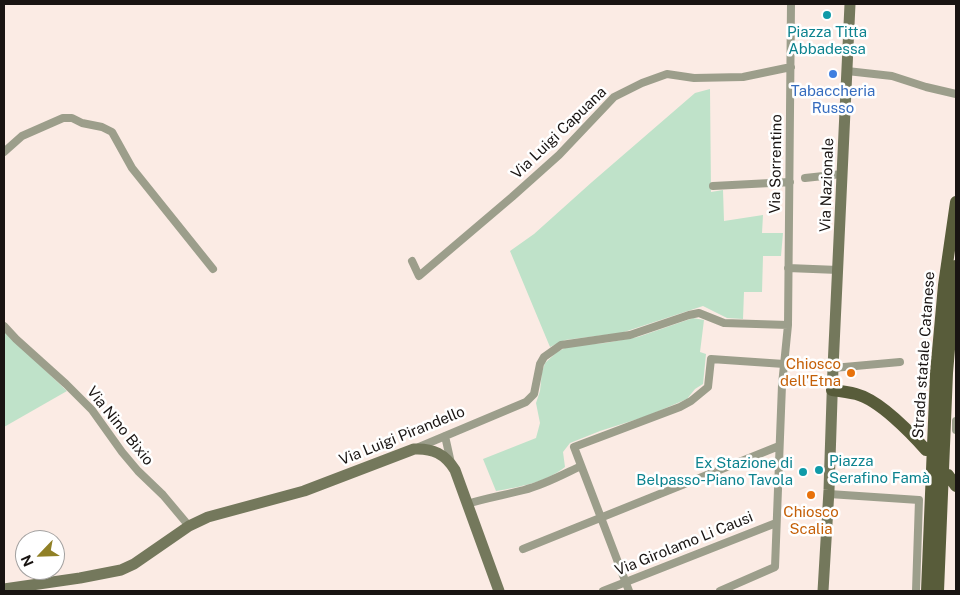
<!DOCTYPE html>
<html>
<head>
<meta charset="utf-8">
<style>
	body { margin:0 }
	#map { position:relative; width:960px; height:595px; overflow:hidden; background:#fbebe4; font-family:"Public Sans",sans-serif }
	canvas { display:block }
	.frame { position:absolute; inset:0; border:5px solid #191412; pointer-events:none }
	.north { position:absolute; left:15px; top:530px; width:50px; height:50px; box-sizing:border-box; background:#fff; border:1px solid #a3a1a0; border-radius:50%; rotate:246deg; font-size:14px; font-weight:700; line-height:20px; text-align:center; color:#191412 }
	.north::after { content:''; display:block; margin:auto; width:18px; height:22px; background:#908026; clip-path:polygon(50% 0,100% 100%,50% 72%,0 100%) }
</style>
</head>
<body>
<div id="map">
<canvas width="960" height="595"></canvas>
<div class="frame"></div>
<div class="north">N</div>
</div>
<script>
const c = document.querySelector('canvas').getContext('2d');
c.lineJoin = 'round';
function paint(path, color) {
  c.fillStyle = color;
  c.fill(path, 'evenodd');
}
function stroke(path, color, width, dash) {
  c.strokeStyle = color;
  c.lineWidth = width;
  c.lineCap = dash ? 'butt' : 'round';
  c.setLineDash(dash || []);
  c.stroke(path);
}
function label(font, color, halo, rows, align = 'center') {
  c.font = font + ' "Public Sans",sans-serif';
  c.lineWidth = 5;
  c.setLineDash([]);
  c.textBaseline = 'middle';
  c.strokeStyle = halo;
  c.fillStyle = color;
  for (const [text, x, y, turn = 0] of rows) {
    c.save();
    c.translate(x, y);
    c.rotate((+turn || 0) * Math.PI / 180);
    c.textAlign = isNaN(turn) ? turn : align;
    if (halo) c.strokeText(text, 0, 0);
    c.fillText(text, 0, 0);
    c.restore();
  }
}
paint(new Path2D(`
	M710,89L711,192L723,190L724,221L763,215L762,233H783L781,256H763L762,292H744L743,319L727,318L703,306L621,333L565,340L550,347L510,251L534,234L592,182L695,93Z
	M693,318L704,320L700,352L706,354L703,384L695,389L687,399L647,416L600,431L570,443L563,452L565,467C546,482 520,487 496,491L483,459L536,438L540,423L536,403L540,391L542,372L545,363L557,352L569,346L605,343L638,337Z
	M4,331L67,391L4,427Z`), '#bfe2c9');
stroke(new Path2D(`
	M847,71L892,76L926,87L956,94
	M4,152L22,136L63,118H72L82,123L102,127L112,132L132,168L213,269
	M805,178L842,174
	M713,186L790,182
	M412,261L419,276L512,197L559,155L614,97L642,83L667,74L694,78L743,77L791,67
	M788,268L838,270
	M4,326L16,339L66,384L92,410L122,452L138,471L163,495L189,526
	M833,368L900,362
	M956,421V430
	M445,436L451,463
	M419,447L526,402L534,394L540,364L544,357L561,345L630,335L689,315L699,313L724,323L788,325
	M829,494L919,500L916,591
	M467,504C486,498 505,495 524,490C544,485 562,475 581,466
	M523,549L779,446
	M603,591L776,523
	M629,591L574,447L680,407L691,401L708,387L711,359L784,364
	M720,591L775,567L782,385L788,325L791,4`), '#9c9e8b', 8);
stroke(new Path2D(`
	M4,589L80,578L121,570L134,564L189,526L208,517L304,491L414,449C433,448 445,454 455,470L499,591
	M823,591L829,490L833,368L850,4`), '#74785c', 11);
stroke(new Path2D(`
	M832,390C840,391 848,392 856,394C879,400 910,432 926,450
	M948,475L956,486
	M927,591L936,373L944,285L956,202
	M938,591L947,373L956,266`), '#585c3a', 12);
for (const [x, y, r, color] of [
	[827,15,5,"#0f9aa8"],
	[833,74,5,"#3f7fe0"],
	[851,373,5,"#e8710a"],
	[819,470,5,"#0f9aa8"],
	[803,472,5,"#0f9aa8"],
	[811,495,5,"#e8710a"]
]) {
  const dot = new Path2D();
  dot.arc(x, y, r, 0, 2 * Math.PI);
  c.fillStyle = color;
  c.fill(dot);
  stroke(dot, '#fff', 2);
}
label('15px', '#0d838f', '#fff', [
	["Piazza Titta",827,32],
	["Abbadessa",827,49],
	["Piazza",829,461,"left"],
	["Serafino Famà",829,478,"left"],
	["Ex Stazione di",793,463,"right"],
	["Belpasso-Piano Tavola",793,480,"right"]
]);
label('15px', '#366cbe', '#fff', [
	["Tabaccheria",833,91],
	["Russo",833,108]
]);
label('15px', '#191412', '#fff', [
	["Via Luigi Capuana",559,133,-44],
	["Via Sorrentino",776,164,-89],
	["Via Nazionale",827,185,-88],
	["Strada statale Catanese",924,355,-86],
	["Via Nino Bixio",120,426,51],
	["Via Luigi Pirandello",402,436,-22],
	["Via Girolamo Li Causi",684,544,-22]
]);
label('15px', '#c56008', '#fff', [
	["Chiosco",841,364],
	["dell'Etna",841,381],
	["Chiosco",811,512,"center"],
	["Scalia",811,529,"center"]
], 'right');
</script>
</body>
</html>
